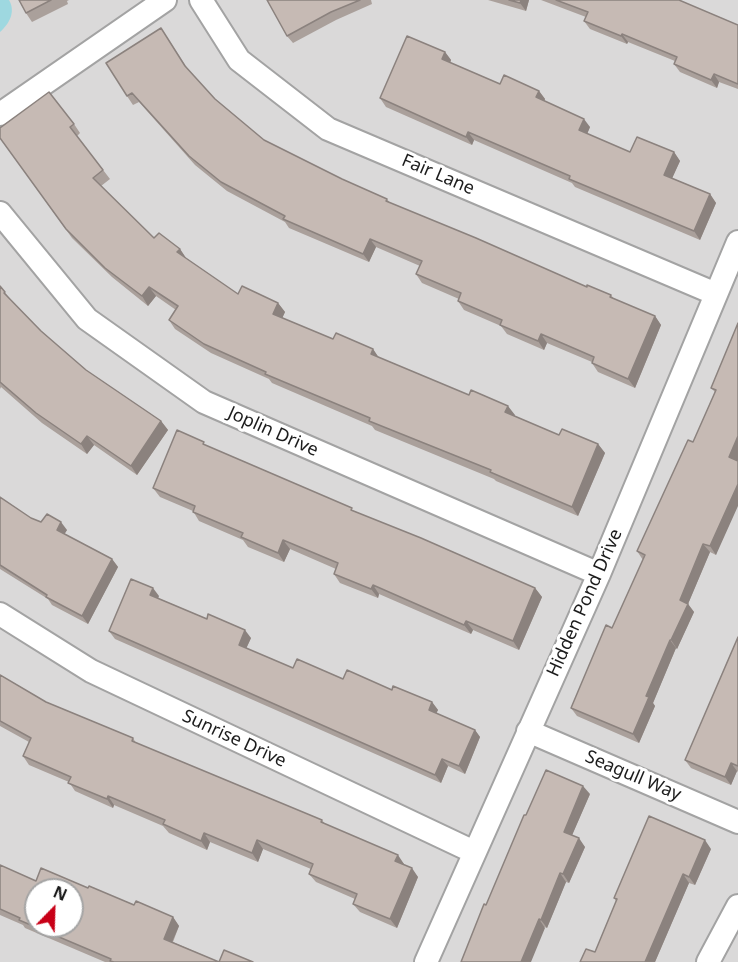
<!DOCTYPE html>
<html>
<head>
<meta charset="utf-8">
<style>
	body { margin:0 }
	#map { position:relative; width:738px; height:962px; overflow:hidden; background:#eee8e1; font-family:"Noto Sans",sans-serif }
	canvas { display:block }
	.north { position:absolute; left:24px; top:878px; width:60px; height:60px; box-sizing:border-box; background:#fff; border:2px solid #a4a4a4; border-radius:50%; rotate:23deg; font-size:16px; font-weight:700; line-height:24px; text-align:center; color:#1c1c1c }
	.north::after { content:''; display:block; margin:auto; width:21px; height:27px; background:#c80017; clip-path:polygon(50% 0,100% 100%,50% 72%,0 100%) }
</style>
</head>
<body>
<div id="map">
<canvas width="738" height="962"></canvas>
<div class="north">N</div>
</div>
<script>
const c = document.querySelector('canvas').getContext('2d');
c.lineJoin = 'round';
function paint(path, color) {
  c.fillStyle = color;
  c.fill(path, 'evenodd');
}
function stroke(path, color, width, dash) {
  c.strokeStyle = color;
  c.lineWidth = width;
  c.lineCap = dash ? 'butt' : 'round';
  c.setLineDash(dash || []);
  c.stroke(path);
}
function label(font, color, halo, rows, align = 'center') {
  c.font = font + ' "Noto Sans",sans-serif';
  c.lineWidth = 6;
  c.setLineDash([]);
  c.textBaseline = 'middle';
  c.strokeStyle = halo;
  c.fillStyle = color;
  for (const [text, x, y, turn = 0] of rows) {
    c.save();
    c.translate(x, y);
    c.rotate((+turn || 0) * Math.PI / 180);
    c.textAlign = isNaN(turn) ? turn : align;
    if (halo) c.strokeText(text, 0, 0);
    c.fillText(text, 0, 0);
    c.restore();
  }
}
paint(new Path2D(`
	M0,0H738V962H0ZM36,890H72V926H36Z`), '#dad9d9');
paint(new Path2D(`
	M0,0H9C16,12 9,24 0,32Z`), '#9ed8e0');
const minor = new Path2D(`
	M201,0L239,60L328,129L716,294
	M0,114L165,0
	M0,213L87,319L204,402L599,574
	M0,614L91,671L474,852
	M528,731L738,822
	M426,962L599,574L738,242
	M708,962L738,906`);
stroke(minor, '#a3a3a3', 26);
stroke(minor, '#fff', 22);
paint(new Path2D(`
	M19,0H69L67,1L68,4L32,22L26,13Z
	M267,0H371L372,4L336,20L293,43L287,36Z
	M488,0H529L526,11Z
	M541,0H679L738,25V89L719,82L717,88L680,72L674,64L675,61L628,42L627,44L590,29L584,21L586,17Z
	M167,37L187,68L215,99L264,140L342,179L387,199L390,203L587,287L611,295L614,299L655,316L661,325L635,388L598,372L592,363V362L547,343L544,350L507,334L501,326L464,310L458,301L459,299L422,283L416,274L420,266L376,247L369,262L289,228L285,222L227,191L195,165L139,102L133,105L127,96Z
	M445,52L451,60L450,63L500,84L539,91L545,99L544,101L590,127L587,134L630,152H674L680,161L672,178L710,194L716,203L700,240L575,187L572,183L474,140L472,145L386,107L380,98Z
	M74,124L80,133L77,136L110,179L101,186L154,238L180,249L186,258L238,294L278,303L285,312L282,318L333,339L373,349L379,358L515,415L514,416L559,435L598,444L605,453L578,516L496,481L494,479L375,430L372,426L272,383L269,379L211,353L175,329L169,320L176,310L156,296L148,306L112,277L72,238L0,138Z
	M0,286L11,300L41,331L86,370L161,421L168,430L137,475L94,445L87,454L42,423L1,387L0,389Z
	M738,323V460L716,555L710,552L688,604L694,612L677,649L676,648L653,703L655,706L639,743L577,716L571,708L612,628L643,560L637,551L693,442L715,392L711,388Z
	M207,446L354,511L535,588L542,597L519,650L473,630L471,634L379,594L378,598L340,583L334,574L336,569L290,549L284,562L248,547L243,540L199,521L193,511L160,497L153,488Z
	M0,497L31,518L41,522L67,530L64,534L112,559L118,567L88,624L52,605L48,599L0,569Z
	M159,596L158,598L251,638L246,649L293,668L392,690L432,702L438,710L436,713L475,730L480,737L465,774L448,766L441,783L115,639L109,631Z
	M738,637V772L737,771L731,785L691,768L685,760Z
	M0,675L46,702L133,738L136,743L322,820L325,824L404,864V865L418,877L397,928L360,912L353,904L355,899L316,882L309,874L311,869L263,849L258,862L210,842L207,850L169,833L163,826L114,805L113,808L75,791L69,782L29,765L23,756L29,742L0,726Z
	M590,794L572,835L585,847L569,883L566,882L547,928L486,905Z
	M711,849L695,885L689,883L655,962H580L595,952L616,901L614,898Z
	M0,865L36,881L88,888L134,905L173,917L179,926L173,942L219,962H253H105L25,928L23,925L0,915Z`), '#aaa09b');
paint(new Path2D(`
	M521,0H529L526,11L520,3Z
	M622,34L628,42L627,44L621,36Z
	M445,52L451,60L448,68L442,59Z
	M714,74L719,82L717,88L711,80Z
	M539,91L545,99L542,106L536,97Z
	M584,119L590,127L585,139L579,130Z
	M468,132L474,140L472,145L466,137Z
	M674,152L680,161L670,183L664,175Z
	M710,194L716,203L700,240L694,231Z
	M370,239L376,247L369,262L363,254Z
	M180,249L186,258L177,252Z
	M149,287L156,296L148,306L142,296Z
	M278,303L285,312L280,323L273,314Z
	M655,316L661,325L635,388L628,379Z
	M541,334L547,343L544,350L538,341Z
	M373,349L379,358L371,354Z
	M508,406L515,415L512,422L505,412Z
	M161,421L168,430L137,475L131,466Z
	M87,436L94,445L87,454L81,444Z
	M738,436V460L735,466L729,457Z
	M598,444L605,453L578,516L572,507Z
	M738,484V506L716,555L710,546Z
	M61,522L67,530L62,538L57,530Z
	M283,540L290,549L284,562L278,553Z
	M703,544L710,552L688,604L694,612L677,649L671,640L680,600Z
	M112,559L118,567L88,624L82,616Z
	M373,585L379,594L378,598L371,589Z
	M153,588L159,596L156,603L150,595Z
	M535,588L542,597L519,650L513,641Z
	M466,621L473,630L471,634L464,625Z
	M245,630L251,638L244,653L239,645Z
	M670,640L676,648L653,703L655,706L639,743L633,734L646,696Z
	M432,702L438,710L434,718L429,710Z
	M475,730L480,737L465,774L459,766Z
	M442,759L448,766L441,783L435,775Z
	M731,763L737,771L731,785L725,777Z
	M583,786L590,794L570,840L564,832Z
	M108,796L114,805L113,808L107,799Z
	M204,833L210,842L207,850L201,841Z
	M579,838L585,847L569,883L563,874Z
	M257,840L263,849L258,862L252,853Z
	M705,840L711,849L695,885L689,877Z
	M398,855L404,864L401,870L395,861Z
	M412,868L418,877L397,928L390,919Z
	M560,873L566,882L547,928L541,920Z
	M683,874L689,883L655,962H645Z
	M173,917L179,926L170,947L164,939Z
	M539,919L545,928L531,962H521Z`), '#8b827e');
const building = new Path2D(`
	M19,0H51L26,13Z
	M267,0H360L331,12L287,36Z
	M509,0H521L520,3Z
	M556,0H679L738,25V84L714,74L711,80L674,64L677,57L622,34L621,36L584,21L588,12Z
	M161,28L185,66L215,99L264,140L342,179L387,199L386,201L476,238L587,287V285L611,295L610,297L655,316L628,379L592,363L594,357L541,334L538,341L500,325L502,320L458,301L461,293L416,274L422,261L370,239L363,254L283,219L285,216L221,182L189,156L132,93L127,96L106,63Z
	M407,36L445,52L442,59L500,84L504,75L539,91L536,97L584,119L579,130L630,152L637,137L674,152L664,175L710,194L694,231L569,179L570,176L468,132L466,137L380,98Z
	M49,92L74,124L70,127L103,170L93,178L154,238L159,233L180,249L177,252L238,294L242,286L278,303L273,314L333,339L336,333L373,349L371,354L469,395L471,390L508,406L505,412L559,435L562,429L598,444L572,507L490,472L491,470L369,421L370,418L265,374L266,372L204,344L169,320L178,306L149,287L142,296L105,268L66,229L0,138V128Z
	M0,286L5,292L4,293L41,331L86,370L161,421L131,466L87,436L81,444L36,413L0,382Z
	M738,323V436L729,457L738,461V484L710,546L703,544L680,600L688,604L671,640H670L646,696L649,697L633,734L571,708L606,625L612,628L645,555L637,551L688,440L693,442L716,390L711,388Z
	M177,430L204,442L203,444L352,508L351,510L421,538L535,588L513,641L466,621L464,625L373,585L371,589L334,574L338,563L283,540L278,553L241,537L243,533L193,512L195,506L153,488Z
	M0,497L31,518L41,522L47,514L61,522L57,530L112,559L82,616L46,597L47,595L0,565Z
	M131,579L153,588L150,595L207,619L208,614L245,630L239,645L293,668L297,659L343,679L347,670L392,690L393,686L432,702L429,710L475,730L459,766L442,759L435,775L109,631Z
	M738,637V766L731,763L725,777L685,760Z
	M0,675L46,702L133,738L132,741L322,820L321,822L398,855L395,861L412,868L390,919L353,904L357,894L309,874L313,864L257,840L252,853L204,833L201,841L163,824L165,820L108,796L107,799L68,783L71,777L23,756L31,738L0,721Z
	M546,770L583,786L564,832L579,838L563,874L560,873L541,920L539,919L521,962H461L484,904L486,905L524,815H526Z
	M649,816L705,840L689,877L683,874L645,962H580L586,949L595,952L617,899L614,898Z
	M0,865L36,881L41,868L88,888L89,886L134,905L136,901L173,917L164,939L219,962L224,950L253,962H114L110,961L111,959L19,920L20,918L0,909ZM36,890H72V926H36Z`);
paint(building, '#c6bab4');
stroke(building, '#8b827e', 1.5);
label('18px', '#1c1c1c', '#fff', [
	["Fair Lane",438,175,23],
	["Joplin Drive",273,432,24],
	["Hidden Pond Drive",585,603,-66],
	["Sunrise Drive",234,739,25],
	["Seagull Way",633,776,23]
]);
</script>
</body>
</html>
